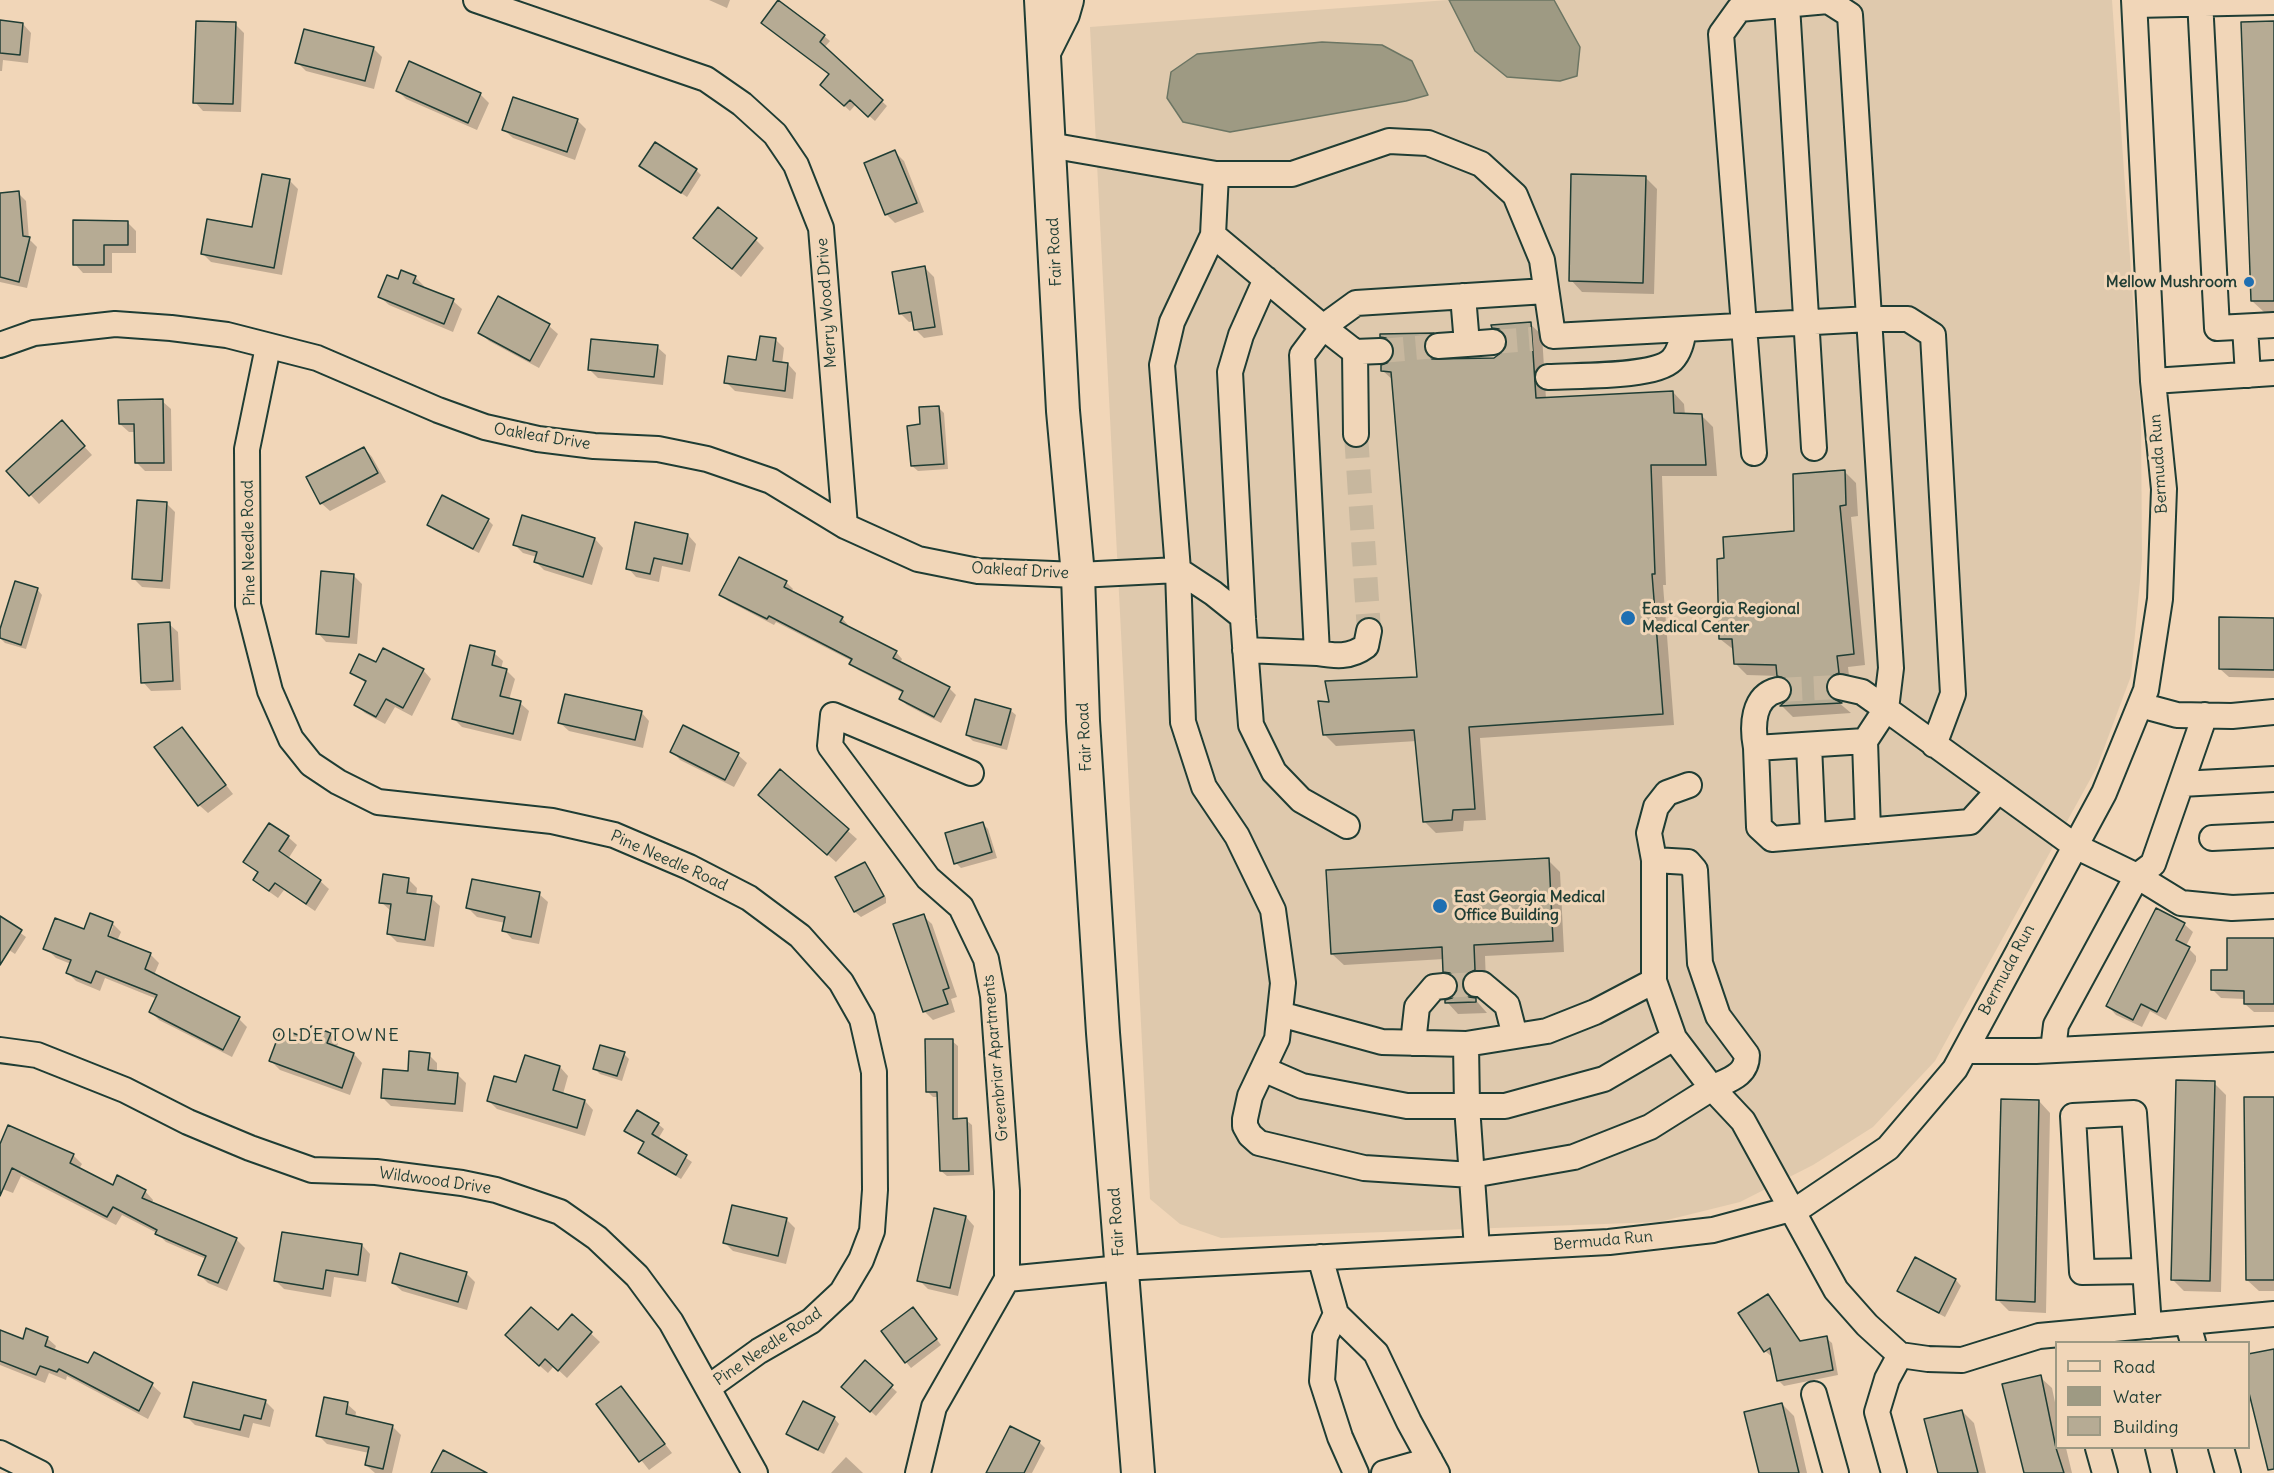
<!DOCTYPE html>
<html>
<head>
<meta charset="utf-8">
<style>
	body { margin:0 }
	#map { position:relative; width:2274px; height:1473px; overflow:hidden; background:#f1d6b8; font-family:Delius,sans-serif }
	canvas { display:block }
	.legend { position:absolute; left:2055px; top:1341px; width:195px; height:108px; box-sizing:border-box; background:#f1d6b8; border:2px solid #9d9983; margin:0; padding:8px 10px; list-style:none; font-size:18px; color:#1f3d34 }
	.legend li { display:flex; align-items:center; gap:12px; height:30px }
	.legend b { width:30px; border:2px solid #9d9983 }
</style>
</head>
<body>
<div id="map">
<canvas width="2274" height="1473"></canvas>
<ul class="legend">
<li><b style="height:8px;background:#f1d6b8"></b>Road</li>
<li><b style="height:16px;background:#9e9a83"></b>Water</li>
<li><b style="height:16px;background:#b6ab94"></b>Building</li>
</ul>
</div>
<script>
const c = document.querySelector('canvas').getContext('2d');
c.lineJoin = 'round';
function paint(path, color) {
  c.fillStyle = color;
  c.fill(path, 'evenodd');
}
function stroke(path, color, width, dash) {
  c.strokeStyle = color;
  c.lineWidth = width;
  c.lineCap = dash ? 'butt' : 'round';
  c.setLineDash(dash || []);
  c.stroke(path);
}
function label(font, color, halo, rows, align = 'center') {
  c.font = font + ' Delius,sans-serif';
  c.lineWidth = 6;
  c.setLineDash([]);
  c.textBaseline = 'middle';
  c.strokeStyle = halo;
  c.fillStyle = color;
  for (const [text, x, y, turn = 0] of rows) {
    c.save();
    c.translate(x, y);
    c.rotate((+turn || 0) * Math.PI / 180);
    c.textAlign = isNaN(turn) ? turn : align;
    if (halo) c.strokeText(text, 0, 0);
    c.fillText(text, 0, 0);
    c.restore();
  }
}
paint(new Path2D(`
	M1448,0H2112L2141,414L2142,560L2131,676L2097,767L1935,1061L1873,1127L1813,1165L1740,1202L1659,1222L1221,1238L1180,1224L1150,1199L1090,27Z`), '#dfc9ad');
const water = new Path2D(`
	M1449,0H1554L1580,47L1577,76L1560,81L1507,77L1475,51Z
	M1322,42L1382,45L1412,61L1428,95L1406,101L1230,132L1183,122L1167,98L1171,72L1197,54Z`);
paint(water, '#9e9a83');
stroke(water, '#6b7563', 1.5);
paint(new Path2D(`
	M709,0H730L727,8Z
	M0,22L23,24L31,33L28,63L3,60L2,71H0Z
	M2274,23V312H2264L2252,301Z
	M235,24L244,33L241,112L203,111L195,102Z
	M769,28L824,36L830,41L824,48L887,106L875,121L856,104L850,111L827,90L831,75Z
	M305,31L374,49L382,57L374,89L306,71L297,62Z
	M398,91L480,94L489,103L477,130L406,99Z
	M577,120L586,129L575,160L513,138L504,130Z
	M895,152L904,161L924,212L895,223L887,215L866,163Z
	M641,166L696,170L701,175L687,197Z
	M1645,177L1657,189L1654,294L1582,292L1571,280Z
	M289,180L298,189L282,275L211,262L203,254L253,229Z
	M18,193L26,201L29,239L37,247L27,288L0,282V195Z
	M128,223L136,231V253H112V273H83L75,264Z
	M695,238L756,240L764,248L741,277Z
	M925,268L934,277L943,335L924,338L915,329L914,321L909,322L900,313Z
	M415,277L424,286L423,288L453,301L462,309L453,332L389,305L380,297L399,281Z
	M1530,324L1542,335L1546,399L1673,392L1684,404L1685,415H1701L1713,427L1717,476H1662L1666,585H1663L1674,725L1480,738L1486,820L1464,821L1463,831L1436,833L1425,822L1417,741L1336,746L1324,734L1331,703L1418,678L1394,381L1382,370L1394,359L1395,348L1382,335L1433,334L1444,345L1437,351L1434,360H1495L1507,349L1508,339L1493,327Z
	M549,326L558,334L539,368L489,341L480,333Z
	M775,339L784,348L782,364H788L796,373L793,399L735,391L726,382L758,362Z
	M657,347L666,355L663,385L598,378L589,369Z
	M162,401L171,409L172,471H145L137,463L136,432H129L120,424Z
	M938,407L944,413L948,469L918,471L912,466L922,426Z
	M70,431L92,455L39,504L8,471Z
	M364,448L372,457L386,482L330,511L321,503Z
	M1845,472L1856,483L1858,516L1851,517L1865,665L1848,667L1850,685L1837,697L1838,702L1851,713L1793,717L1782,706L1791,699L1793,688L1779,676L1747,675L1735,663L1734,650L1720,639L1795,532Z
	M166,503L175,512L170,589L142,587L134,579Z
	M488,520L493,525L479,553L434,530L429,525Z
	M688,535L696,544L690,572L662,566L659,582L636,577L628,568Z
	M595,539L603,548L592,585L544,570L536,562L537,557L523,553L514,544Z
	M353,575L362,584L357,644L326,642L318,633Z
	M786,582L793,589L791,592L842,618L848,625L847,627L896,652L902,659L900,663L949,688L956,695L941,723L907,705L900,699L903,693L858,670L851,663L852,661L776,622L774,625L728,601L721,595Z
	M37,589L42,595L26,649L5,643L0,638V635Z
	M2274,619V678L2229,677L2220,669Z
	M169,624L178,632L181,690L151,691L143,682Z
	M494,653L503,661L501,669L506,670L515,679L509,700L520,703L529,711L521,741L462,727L453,718Z
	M376,664L423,670L431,679L412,716L395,707L385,724L365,713L356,705L367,684L352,672Z
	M1010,710L1016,715L1007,750L973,741L967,735Z
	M641,712L649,721L643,748L569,731L560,723Z
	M182,729L233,794L208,813L199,805Z
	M672,751L738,755L747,763L734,787L680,760Z
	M781,772L857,839L836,862L769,804Z
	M982,823L988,829L997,858L961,868L956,863Z
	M288,837L297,845L288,859L320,881L329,889L315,911L284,890L278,898L264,888L255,880L259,874L245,862Z
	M1548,860L1560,872L1564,952L1485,956L1486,982L1475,988L1473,997L1487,1013L1458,1014L1447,1002L1458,993L1459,984L1445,971L1444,959L1344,965L1332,954Z
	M864,864L870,869L886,898V903L861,917L855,912L837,878Z
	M408,879L417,888L416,896L431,898L440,906L434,947L397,942L388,933L391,911L381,902Z
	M539,894L548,902L539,944L512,939L504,930L505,923L477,917L468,908Z
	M923,916L932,924L957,997L951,999L955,1012L933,1020L924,1011Z
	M0,918L26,937L15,954L9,950L0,964Z
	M112,923L121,932L117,941L150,954L159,963L154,975L239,1019L247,1027L232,1057L159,1020L151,1012L157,999L105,978L100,991L76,981L68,973L71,964L56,958L47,949L84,931ZM110,926H113L107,943L104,942Z
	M2184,924L2193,932L2186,946L2196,956V961L2166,1020L2150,1011L2142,1027L2116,1015L2108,1006Z
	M2274,940V1012H2254L2245,1004V999L2221,998L2213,990L2229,972Z
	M330,1034L338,1043L337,1048L354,1054L362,1063L350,1095L280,1070L271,1061L308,1040Z
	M952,1041L958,1046V1120H966L972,1125L974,1175L947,1176L941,1171L939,1097H933L927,1091Z
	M624,1054L629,1059L622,1081L600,1074L594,1068Z
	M429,1055L437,1063V1073L457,1074L466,1083L463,1112L391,1106L382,1097Z
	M560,1067L568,1076L563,1094L585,1101L593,1110L585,1136L497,1109L488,1100L517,1084Z
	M2214,1083L2226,1095L2221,1292L2184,1291L2173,1280Z
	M2274,1098V1291H2259L2247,1280Z
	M2039,1101L2050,1113L2046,1313L2009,1311L1998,1300Z
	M658,1124L664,1129L658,1139L692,1162L681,1179L645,1158L640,1153L645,1144L626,1131Z
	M0,1146L73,1155L82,1164L79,1169L113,1187L145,1191L153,1200L152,1203L236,1239L245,1248L227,1291L208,1283L200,1275L206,1259L166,1242L157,1233L122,1215L116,1225L21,1176L13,1193L0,1188Z
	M966,1217L974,1226L958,1296L928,1289L919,1280Z
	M786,1219L795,1228L786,1264L733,1251L724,1242Z
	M362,1245L370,1254L366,1282L334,1277L331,1297L284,1289L276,1281Z
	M1915,1259L1956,1280L1961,1286L1945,1317L1905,1296L1899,1291Z
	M466,1273L475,1282L467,1310L402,1291L393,1283Z
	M1768,1296L1801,1343L1826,1338L1832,1343L1838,1375L1784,1386L1778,1380L1773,1355L1771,1356L1765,1351Z
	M918,1314L941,1345L911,1368L906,1362Z
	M572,1316L600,1342L567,1378L554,1366L548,1373L515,1344L558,1332Z
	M0,1332L23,1341L47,1338L56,1346L54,1351L89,1365L152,1385L161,1393L148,1419L67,1376L66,1380L49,1373L45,1383L0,1365Z
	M865,1363L897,1392L876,1416L849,1392Z
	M2040,1377L2052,1388L2056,1407V1448H2066L2072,1473H2025Z
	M621,1388L672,1453L649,1470L598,1405Z
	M265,1401L274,1410L270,1427L253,1423L249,1438L195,1425L186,1416Z
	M347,1404L356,1412L355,1418L392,1426L401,1435L392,1473H375L366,1465L369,1453L327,1444L318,1435Z
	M1782,1404L1794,1416L1807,1473H1760Z
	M1962,1411L1974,1423L1986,1473H1939Z
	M834,1418L839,1424L824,1454L793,1439L788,1433Z
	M1039,1442L1045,1448L1032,1473H990Z
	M846,1457L863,1473H831Z`), '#0003');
const building = new Path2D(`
	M778,0L825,35L820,42L883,100L868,117L850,100L844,106L820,85L829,74L761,23Z
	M0,20L23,23L20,55L0,53Z
	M196,21L236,22L233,104L193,103Z
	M2274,21V301H2251L2241,22Z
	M304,29L374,47L365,81L295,63Z
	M409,61L481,93L468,123L396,91Z
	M513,97L578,119L567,152L502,130Z
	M655,142L697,169L681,193L639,166Z
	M895,150L917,203L885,215L864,163Z
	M262,174L290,179L274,268L201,254L207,219L252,227Z
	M1571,174L1646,176L1643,283L1569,281Z
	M19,191L23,236L30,237L19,282L0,277V193Z
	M718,207L757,238L732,269L693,238Z
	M73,220L128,221V245H104V265H73Z
	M925,266L935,327L914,330L911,312L899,314L892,272Z
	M401,270L416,276L413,283L454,299L444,324L378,297L387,275L398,279Z
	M498,296L550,324L530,361L478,333Z
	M1531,322L1536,398L1673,391L1674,413L1702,414L1706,465H1651L1655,574H1652L1663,714L1469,727L1475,809L1453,810L1452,820L1423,822L1414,730L1323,735L1318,701L1329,702L1325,681L1417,677L1391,372L1381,371V365L1387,363L1392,358L1394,350L1392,343L1386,338L1380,337V334L1434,333L1426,339L1424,346L1427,354L1432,359L1494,358L1506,349L1507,341L1504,334L1499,329L1492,328L1491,325Z
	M760,336L776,338L773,361L788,363L785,391L724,383L728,356L756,360Z
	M591,339L658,345L654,377L588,370Z
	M163,399L164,463H135L134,424H119L118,400Z
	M939,406L944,464L911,466L907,426L920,424L919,407Z
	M62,420L85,446L29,496L6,471Z
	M364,447L378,473L320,504L306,477Z
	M1845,470L1846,505L1840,506L1854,654L1837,656L1839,673L1830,677L1826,684L1827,692L1830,697L1842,703L1780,706L1789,698L1792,692L1791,684L1787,679L1777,676L1776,665L1734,664L1732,639H1719L1717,559L1724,558L1723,537L1794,531L1793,474Z
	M442,495L489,519L473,549L427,525Z
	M137,500L167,502L162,581L132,579Z
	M522,515L595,538L583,577L534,562L537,552L513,545Z
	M635,522L688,534L682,564L654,558L650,574L626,569Z
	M739,557L787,581L784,587L843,617L840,622L897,651L893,658L950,687L934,717L899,699L903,691L849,664L852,659L769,616L767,619L719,595Z
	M321,571L354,574L349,637L316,634Z
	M15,581L38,588L21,645L0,638V629Z
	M2219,617L2274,618V670L2219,669Z
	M170,622L173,681L141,683L138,624Z
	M470,645L495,651L492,665L507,669L500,696L521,701L513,734L452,719Z
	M383,648L424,669L403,708L386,699L376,717L354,705L366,681L350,673L359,654L376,662Z
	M565,694L642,711L635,740L558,723Z
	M975,699L1011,709L1001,745L966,735Z
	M683,725L739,753L725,780L670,752Z
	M182,727L226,785L198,806L154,747Z
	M780,769L849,829L827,855L758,795Z
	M983,822L992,852L954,864L945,833Z
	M269,823L289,836L279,851L321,880L306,904L275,883L269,891L253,880L258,872L243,862Z
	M1549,858L1553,941L1474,945L1475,970L1464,976L1462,985L1464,992L1469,997L1476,998V1002L1445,1003V1000L1452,998L1457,992L1458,985L1455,977L1450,973L1443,972L1442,947L1331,954L1326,870Z
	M865,862L884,896L854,912L835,877Z
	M383,874L409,878L407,893L432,896L425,940L387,934L391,904L379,903Z
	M472,879L540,892L531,937L502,931L505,917L466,908Z
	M2156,908L2185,923L2176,940L2190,947L2157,1012L2141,1004L2133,1020L2106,1006Z
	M90,913L113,922L108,936L151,953L145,969L240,1017L223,1050L149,1012L157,995L96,971L91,983L66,973L71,960L43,949L55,918L84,929Z
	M924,914L949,988L943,990L948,1004L923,1012L893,924Z
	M0,916L22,930L0,965Z
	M2227,938H2274V1004H2244V991L2211,990V970H2227Z
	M311,1026L331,1033L327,1043L354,1053L342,1088L269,1061L281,1029L307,1038Z
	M925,1039H953V1119L967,1118L969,1171H940L937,1092H926Z
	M600,1045L625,1052L617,1076L593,1069Z
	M409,1051L430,1053L428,1070L458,1073L455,1104L381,1098L383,1069L408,1071Z
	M525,1055L560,1066L553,1090L585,1100L577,1128L487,1101L494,1076L516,1082Z
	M2176,1080L2215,1081L2210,1281L2171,1280Z
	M2244,1097H2274V1280H2246Z
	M2001,1099L2039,1100L2035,1302L1996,1300Z
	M637,1110L659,1123L652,1134L687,1155L676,1175L638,1153L644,1142L624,1131Z
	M8,1125L74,1154L70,1163L113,1185L117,1175L146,1190L142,1198L237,1238L218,1283L198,1275L206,1256L155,1234L157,1230L113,1207L107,1217L12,1168L0,1196V1144Z
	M732,1205L787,1218L778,1256L723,1243Z
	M934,1208L966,1216L950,1288L917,1281Z
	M282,1232L362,1244L358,1275L326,1270L323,1289L274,1281Z
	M400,1253L467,1272L458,1302L392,1283Z
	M1915,1257L1956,1279L1939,1313L1897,1291Z
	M1768,1294L1800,1341L1827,1336L1833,1370L1777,1381L1770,1348L1764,1352L1738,1313Z
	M531,1307L558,1330L572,1314L592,1332L558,1371L545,1359L539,1366L505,1335Z
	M913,1307L937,1339L905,1363L881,1331Z
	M26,1328L48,1337L45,1346L88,1363L94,1352L153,1383L139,1411L59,1369L57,1372L40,1366L36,1375L0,1361V1330L23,1339Z
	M2274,1349V1469L2268,1470L2248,1389V1354Z
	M865,1360L893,1385L870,1412L841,1387Z
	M2041,1375L2056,1448L2064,1473H2024L2002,1384Z
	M193,1382L266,1400L261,1419L244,1415L240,1430L184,1417Z
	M621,1386L665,1444L639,1462L596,1404Z
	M324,1397L348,1402L346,1414L393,1425L383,1469L365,1465L369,1447L316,1436Z
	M803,1401L835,1417L818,1450L786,1434Z
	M1782,1403L1799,1473H1759L1744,1412Z
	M1962,1410L1978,1473H1938L1924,1419Z
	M1010,1426L1040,1441L1024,1473H986Z
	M443,1450L487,1473H431Z`);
paint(building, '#b6ab94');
stroke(building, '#1f3d34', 1.5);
stroke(new Path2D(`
	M1493,342L1532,339
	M1380,351L1438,346
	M1356,434L1369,631
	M1778,690L1840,687
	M1444,986L1476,984`), '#c7b79e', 24, [24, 12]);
const minor = new Path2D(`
	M476,0L706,79L742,104L775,134L796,165L821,228L845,526
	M2200,0L2217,328L2274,325
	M1787,5L1814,448
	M2135,5L2274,2
	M1049,145L1216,174H1292L1389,141L1428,143L1481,164L1515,195L1542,260L1553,336L1870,319H1908L1933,335L1953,694L1934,745
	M1213,235L1323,327L1356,303L1546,291
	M1266,279L1241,335L1230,372L1243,619L1251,725L1274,772L1301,800L1347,826
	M2245,327L2248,375
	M1467,344L1493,342
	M0,345L34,333L115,324L171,328L227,335L317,358L438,410L485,427L538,439L594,446L658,449L707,459L771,481L845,526L918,559L978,571L1078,575L1178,570L1162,365L1172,322L1213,235L1216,174
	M1438,346L1467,344L1463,296
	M268,347L247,449L248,605L270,691L291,739L311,764L338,782L378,802L552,821L614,835L689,867L749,898L800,936L841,982L862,1019L874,1072L875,1190L872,1231L861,1260L842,1292L811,1321L759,1351L709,1387
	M1355,352L1380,351
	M1548,377C1576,375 1654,378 1672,360C1680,352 1682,340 1684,330
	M2153,381L2274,373
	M1754,453L1721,34L1739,9L1828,1L1850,15L1891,668L1886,709L2075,846L2137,876L2181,903L2232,908L2274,906
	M1243,617L1213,593L1178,570L1183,722L1204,787L1237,836L1273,910L1283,983L1277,1039L1250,1096L1245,1119V1126L1250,1135L1259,1143L1364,1168L1472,1175L1574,1157L1650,1127L1712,1088L1743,1121L1836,1290L1867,1325L1900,1355L1928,1359L1962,1360L2039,1336L2274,1314
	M1245,650L1317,653L1302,355L1323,327L1355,352L1356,434
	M1317,653C1335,656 1350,658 1366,646L1369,631
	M1840,687L1862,692L1886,709L1865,741L1756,748L1759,827L1772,839L1970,822L1998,791
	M2140,705L2177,715L2232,716L2274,712
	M1865,741L1868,831
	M1809,745L1813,835
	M1756,748C1752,727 1752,696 1778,690
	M971,773L833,715L830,746L928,878L961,907L986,959L993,996L1007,1191V1279
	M2181,784L2274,779
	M2212,838L2274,835
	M1654,860L1649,833L1656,807L1667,793L1689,785
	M1476,984H1482L1507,1005L1515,1036
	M1280,1014L1382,1042L1466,1044L1467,1106L1477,1249
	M1413,1043L1417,1007L1434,987L1444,986
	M1466,1044L1547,1031L1595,1012L1654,981L1674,1038
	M0,1050L37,1055L125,1090L188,1122L250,1148L312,1170L376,1172L462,1183L496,1190L560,1212L597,1238L637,1276L671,1322L755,1473
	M2053,1050L2056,1025L2137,876L2153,864L2205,715
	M1965,1051H2036L2274,1039
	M1263,1069L1302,1086L1407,1106H1505L1604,1079L1674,1038L1712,1088C1728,1080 1747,1076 1747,1055L1718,1016L1700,963L1695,870L1688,862L1654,860V981
	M1320,1257L1336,1314L1376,1353L1409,1422L1437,1473
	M2145,1271L2082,1272L2073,1116L2134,1113L2149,1326
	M1007,1279L1121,1268L1609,1242L1713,1230L1802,1206L1888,1148L1955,1069L2104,793L2146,690L2160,599L2164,489L2153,381L2134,0
	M1336,1314L1325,1337L1322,1381L1340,1437L1356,1473
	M2187,1322L2193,1342
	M1814,1394L1836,1473
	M2098,1448L2105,1473
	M2158,1448L2164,1473
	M2221,1448L2228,1473
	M0,1453L40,1473
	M918,1473L934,1407L1007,1279
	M1384,1473L1430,1460
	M1894,1473L1877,1412L1887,1379L1900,1355`);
const major = new Path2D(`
	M1041,0L1063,411L1078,575L1083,721L1103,1033L1138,1473
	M1046,48L1063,14L1067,0`);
stroke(minor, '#1f3d34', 28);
stroke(major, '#1f3d34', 36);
stroke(minor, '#f1d6b8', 24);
stroke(major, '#f1d6b8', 32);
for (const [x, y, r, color] of [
	[2249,282,6,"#1f6fb2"],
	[1628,618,8,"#1f6fb2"],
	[1440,906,8,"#1f6fb2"]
]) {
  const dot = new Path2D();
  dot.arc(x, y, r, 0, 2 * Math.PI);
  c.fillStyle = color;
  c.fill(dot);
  stroke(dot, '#f1d6b8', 2);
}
label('16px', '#1f3d34', '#f1d6b8', [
	["Fair Road",1055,252,-93],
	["Merry Wood Drive",827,303,-94],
	["Oakleaf Drive",542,437,9],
	["Bermuda Run",2159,464,-94],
	["Pine Needle Road",249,543,-91],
	["Oakleaf Drive",1020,571,3],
	["Fair Road",1085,737,-93],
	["Pine Needle Road",669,861,24],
	["Bermuda Run",2007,970,-62],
	["Greenbriar Apartments",996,1058,-95],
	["Wildwood Drive",435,1181,8],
	["Fair Road",1117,1222,-94],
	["Bermuda Run",1603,1241,-5],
	["Pine Needle Road",768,1347,-34]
]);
label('bold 16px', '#1f3d34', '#f1d6b8', [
	["Mellow Mushroom",2237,282,"right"],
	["East Georgia Regional",1642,609],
	["Medical Center",1642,627],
	["East Georgia Medical",1454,897],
	["Office Building",1454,915]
], 'left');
c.letterSpacing = '1.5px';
label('18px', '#1f3d34', '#f1d6b8', [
	["OLDE TOWNE",336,1036]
]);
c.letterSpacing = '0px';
</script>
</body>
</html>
